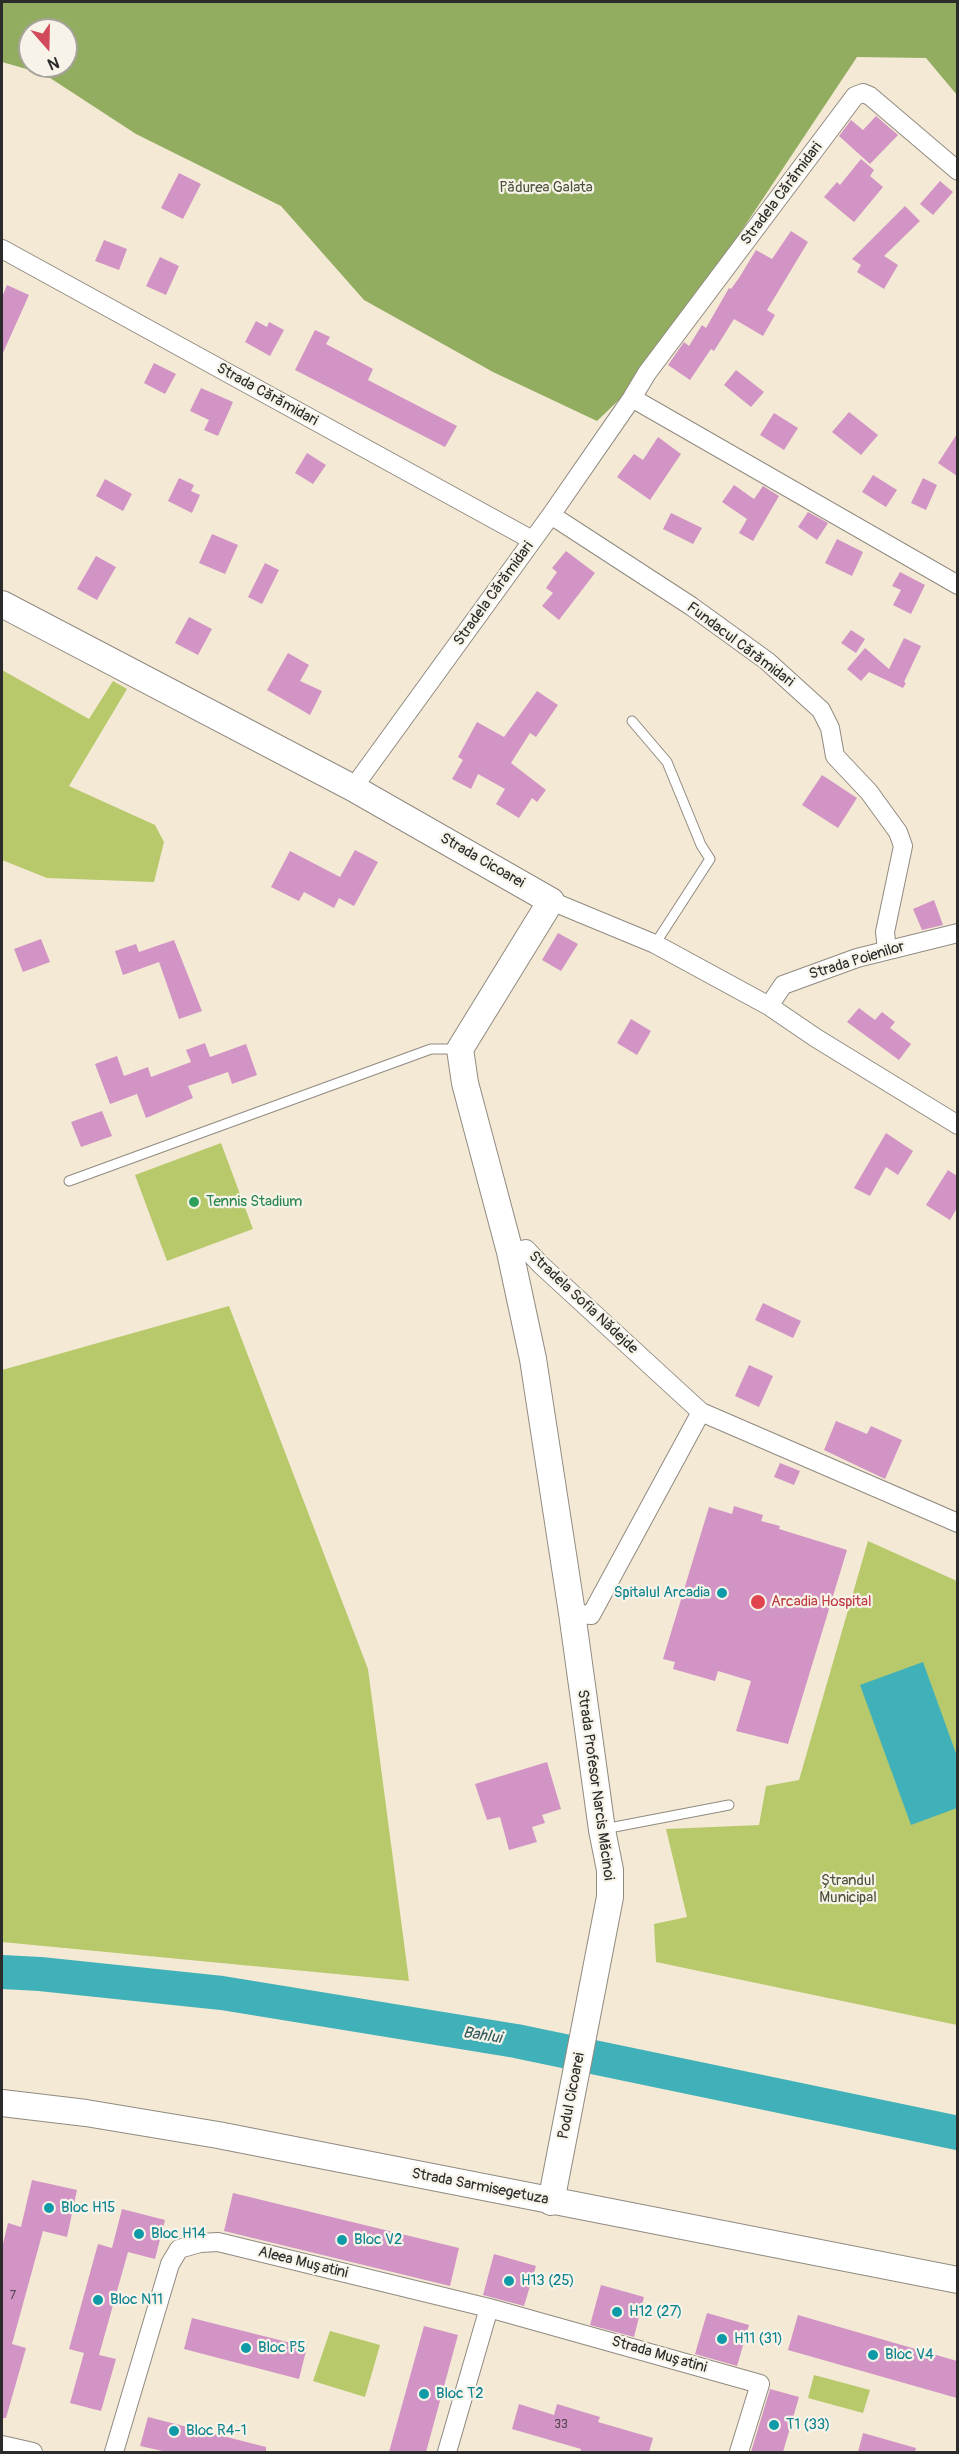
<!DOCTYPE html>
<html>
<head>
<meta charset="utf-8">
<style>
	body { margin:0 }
	#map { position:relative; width:959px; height:2454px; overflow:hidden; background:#f4e9d5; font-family:Pangolin,sans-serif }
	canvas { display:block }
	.frame { position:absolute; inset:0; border:3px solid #2b2b2b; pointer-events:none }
	.north { position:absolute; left:18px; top:18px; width:60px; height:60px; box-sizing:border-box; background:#f7f3e8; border:2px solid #a5a39c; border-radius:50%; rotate:160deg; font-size:16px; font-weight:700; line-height:24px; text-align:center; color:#2b2b2b }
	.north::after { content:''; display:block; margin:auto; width:21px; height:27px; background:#d1495b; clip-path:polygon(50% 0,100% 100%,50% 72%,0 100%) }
</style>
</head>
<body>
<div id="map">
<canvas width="959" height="2454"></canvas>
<div class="frame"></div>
<div class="north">N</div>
</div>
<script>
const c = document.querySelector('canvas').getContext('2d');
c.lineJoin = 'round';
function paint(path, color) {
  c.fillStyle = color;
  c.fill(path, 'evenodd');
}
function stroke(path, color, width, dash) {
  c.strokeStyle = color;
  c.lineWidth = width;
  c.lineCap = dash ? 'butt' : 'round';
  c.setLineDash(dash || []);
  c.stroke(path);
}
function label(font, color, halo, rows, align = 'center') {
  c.font = font + ' Pangolin,sans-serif';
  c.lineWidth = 4.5;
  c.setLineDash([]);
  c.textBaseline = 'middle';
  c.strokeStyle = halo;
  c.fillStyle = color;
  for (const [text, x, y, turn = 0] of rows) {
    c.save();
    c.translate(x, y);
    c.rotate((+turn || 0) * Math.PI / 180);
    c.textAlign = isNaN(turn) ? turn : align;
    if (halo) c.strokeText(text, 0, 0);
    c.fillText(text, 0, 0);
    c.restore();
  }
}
paint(new Path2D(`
	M2,670L89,719L113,681L127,689L69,786L155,825L164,842L154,882L47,878L2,860Z
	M221,1143L253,1229L167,1261L135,1175Z
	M229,1306L368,1669L409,1981L2,1942V1370Z
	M868,1541L957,1581V2025L656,1962L654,1924L687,1917L666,1829L759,1825L766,1786L799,1780Z
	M330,2331L380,2345L365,2397L313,2381Z
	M814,2375L870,2390L863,2413L808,2398Z`), '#b8c96c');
paint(new Path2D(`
	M2,2H957V95L926,58L857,57L647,373L597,421L493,372L364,300L281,206L136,134L44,74L2,62ZM30,30H66V66H30Z`), '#92ad60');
paint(new Path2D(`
	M923,1662L957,1756V1808L911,1825L860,1685Z`), '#41b1b9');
stroke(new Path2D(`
	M2,1972L40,1974L222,1993L516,2041L958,2133`), '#41b1b9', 34);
paint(new Path2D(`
	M876,116L898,135L870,164L839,136L851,120L863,130Z
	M861,159L874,170L870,176L883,187L854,222L824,197L837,182L840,185Z
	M179,173L201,184L183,219L161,208Z
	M940,181L953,192L933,215L920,204Z
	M905,206L920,221L884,256L898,265L884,289L857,272L861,265L852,259Z
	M791,231L808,242L767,310L775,315L763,336L734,319L714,351L711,349L690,380L668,365L684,342L689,346L702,325L706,328L729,288L731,289L739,278L756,250L772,259Z
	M104,240L127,249L119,270L95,261Z
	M160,257L179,266L166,295L146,286Z
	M7,285L29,295L2,355V297Z
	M256,321L267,327L269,322L284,330L270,356L245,342Z
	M315,330L330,337L326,344L373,369L368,380L457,426L445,447L295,370Z
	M154,363L176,374L165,394L144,383Z
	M736,370L764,392L751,407L724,385Z
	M201,388L233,402L218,436L204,430L209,420L190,411Z
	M849,412L878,435L861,455L832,432Z
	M774,413L798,428L784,450L760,435Z
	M957,434V476L938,463Z
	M658,437L681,454L650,500L617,477L634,454L643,460Z
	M307,453L326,465L313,484L295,473Z
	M873,475L897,490L886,507L862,492Z
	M179,478L194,485L191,491L200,495L192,513L168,501Z
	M923,478L937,485L926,510L911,503Z
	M105,479L132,494L123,511L96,496Z
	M734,485L754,499L763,486L779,496L753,541L739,533L747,519L722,502Z
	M808,512L828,523L817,540L798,527Z
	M671,513L702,528L693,544L663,529Z
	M212,534L238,545L225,574L199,563Z
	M837,539L863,552L852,576L825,563Z
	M566,551L595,573L559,620L542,606L553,593L546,588L557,572L552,568Z
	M96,556L116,567L97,600L77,589Z
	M265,563L279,570L262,604L248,597Z
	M900,572L925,585L911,614L893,605L901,590L892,586Z
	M189,617L212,629L198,655L175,643Z
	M851,630L865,639L856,653L841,643Z
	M904,638L921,646L904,682L906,683L903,688L869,672L861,681L847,669L865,648L889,669Z
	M288,653L309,665L300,681L322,691L310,715L267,690Z
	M537,691L558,705L536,737L530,733L511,763L546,790L537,802L532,798L519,818L496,804L505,789L478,774L471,789L452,779L463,760L458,757L477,722L504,737Z
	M822,775L857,798L838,828L802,805Z
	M355,850L378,862L354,906L339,898L334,908L304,892L299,901L271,887L290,851L340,877Z
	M934,900L943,925L922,930L913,909Z
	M558,933L578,944L561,971L542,960Z
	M41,939L50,962L23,972L14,949Z
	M174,940L202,1011L179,1019L159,962L123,975L115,951L136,944L139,952Z
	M859,1008L875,1020L882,1012L895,1022L890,1028L911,1044L899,1060L847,1022Z
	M631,1019L651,1031L637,1055L617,1043Z
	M205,1043L210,1057L246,1044L257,1075L232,1084L228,1072L188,1086L193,1098L146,1118L137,1094L110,1104L95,1064L117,1056L124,1076L148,1067L151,1077L191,1062L186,1050Z
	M102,1111L112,1136L81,1147L71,1122Z
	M886,1133L913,1151L898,1175L886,1167L870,1196L854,1188Z
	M948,1170L957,1176V1208L950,1220L926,1205Z
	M763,1303L801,1321L793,1338L755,1320Z
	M749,1365L773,1376L759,1407L735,1396Z
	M836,1421L867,1434L871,1426L902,1440L885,1479L824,1450Z
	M780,1463L800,1471L794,1485L774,1477Z
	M734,1506L763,1515L761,1521L780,1526L779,1529L847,1550L788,1744L736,1731L751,1681L718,1671L715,1681L673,1669L675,1662L663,1659L709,1507L732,1514Z
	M547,1762L561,1809L542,1815L545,1823L532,1827L537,1842L509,1850L500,1817L487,1820L475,1784Z
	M32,2180L77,2190L67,2237L43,2231L12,2344L26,2348L6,2418H2V2248L8,2223L21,2227Z
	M233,2193L459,2248L450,2286L224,2231Z
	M122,2209L165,2220L155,2259L128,2252L99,2355L116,2359L101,2411L70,2403L84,2353L69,2349L98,2244L112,2248Z
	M494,2254L536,2266L524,2306L483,2295Z
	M601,2285L644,2297L634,2337L590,2325Z
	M707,2313L749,2325L737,2366L695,2354Z
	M798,2315L957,2361V2398L788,2350Z
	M192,2318L307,2347L299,2379L184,2349Z
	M424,2326L458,2335L426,2452H389Z
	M770,2389L799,2397L783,2452H751Z
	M519,2404L554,2415L557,2404L600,2417L598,2422L653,2438L649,2452H580L581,2449L512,2429Z
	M148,2417L266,2447V2452H167L140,2446Z
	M863,2433L916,2448L915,2452H858Z`), '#d194c4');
const lane = new Path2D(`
	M632,721L667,762L701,845L710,859L655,944
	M69,1181L431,1049H460
	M604,1829L729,1805`);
const street = new Path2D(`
	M2,249L532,540
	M632,398L958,585
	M551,515L691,606L767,661L821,710L830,728L835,756L869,792L898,832L903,846L885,932L887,950
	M353,788L551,515L632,398L647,373L855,96L863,93L870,96L958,171
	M551,901L655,944L769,1006L816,1038L958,1125
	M769,1006L783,985L857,958L958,933
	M510,1252L526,1249L541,1265L701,1412L958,1523
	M572,1613L591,1615L701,1412
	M2,2445L33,2452
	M114,2452L170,2264L179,2249L200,2243L218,2242L489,2308L760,2384L739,2452
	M447,2452L489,2308`);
const secondary = new Path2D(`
	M2,604L353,788L551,901L460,1049L465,1083L510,1252L533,1359L572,1613L602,1830L610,1870V1897L551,2202
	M2,2103L86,2113L218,2135L958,2280`);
stroke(lane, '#908a80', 11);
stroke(street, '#908a80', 20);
stroke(secondary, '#908a80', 28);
stroke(lane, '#fff', 9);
stroke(street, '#fff', 18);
stroke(secondary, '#fff', 26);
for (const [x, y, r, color] of [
	[194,1202,6,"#2e9e5b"],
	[722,1593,6,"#0f9aa8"],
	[758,1602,8,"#e0444e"],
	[49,2208,6,"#0f9aa8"],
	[139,2234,6,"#0f9aa8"],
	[342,2240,6,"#0f9aa8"],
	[509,2281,6,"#0f9aa8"],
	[98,2300,6,"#0f9aa8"],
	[617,2312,6,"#0f9aa8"],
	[722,2339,6,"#0f9aa8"],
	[246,2348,6,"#0f9aa8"],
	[873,2355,6,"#0f9aa8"],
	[424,2394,6,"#0f9aa8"],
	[774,2425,6,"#0f9aa8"],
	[174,2431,6,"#0f9aa8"]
]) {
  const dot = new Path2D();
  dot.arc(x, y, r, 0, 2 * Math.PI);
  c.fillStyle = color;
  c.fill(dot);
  stroke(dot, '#f7f3e8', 2);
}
label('12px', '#544551', null, [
	["7",13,2296],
	["33",561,2425]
]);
label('15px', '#4e523b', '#f7f3e8', [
	["Pădurea Galata",546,188],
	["Ștrandul",848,1881],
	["Municipal",848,1898]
]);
label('15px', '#2b2b2b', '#f7f3e8', [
	["Stradela Cărămidari",782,194,-53],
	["Strada Cărămidari",267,395,29],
	["Stradela Cărămidari",494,594,-54],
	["Fundacul Cărămidari",740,645,37],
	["Strada Cicoarei",482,861,30],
	["Strada Poienilor",857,961,-17],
	["Stradela Sofia Nădejde",583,1303,43],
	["Strada Profesor Narcis Măcinoi",595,1785,82],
	["Podul Cicoarei",572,2096,-79],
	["Strada Sarmisegetuza",480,2187,11],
	["Aleea Mușatini",303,2263,14],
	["Strada Mușatini",659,2355,16]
]);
label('15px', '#27864d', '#f7f3e8', [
	["Tennis Stadium",206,1202]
], 'left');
label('15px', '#0d838f', '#f7f3e8', [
	["Spitalul Arcadia",710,1593,"right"],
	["Bloc H15",61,2208],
	["Bloc H14",151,2234],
	["Bloc V2",354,2240],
	["H13 (25)",521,2281],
	["Bloc N11",110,2300],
	["H12 (27)",629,2312],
	["H11 (31)",734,2339],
	["Bloc P5",258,2348],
	["Bloc V4",885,2355],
	["Bloc T2",436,2394],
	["T1 (33)",786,2425],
	["Bloc R4-1",186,2431]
], 'left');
label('15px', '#be3a42', '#f7f3e8', [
	["Arcadia Hospital",771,1602]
], 'left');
label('italic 16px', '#335a5d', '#f7f3e8', [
	["Bahlui",482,2036,9]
]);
</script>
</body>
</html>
